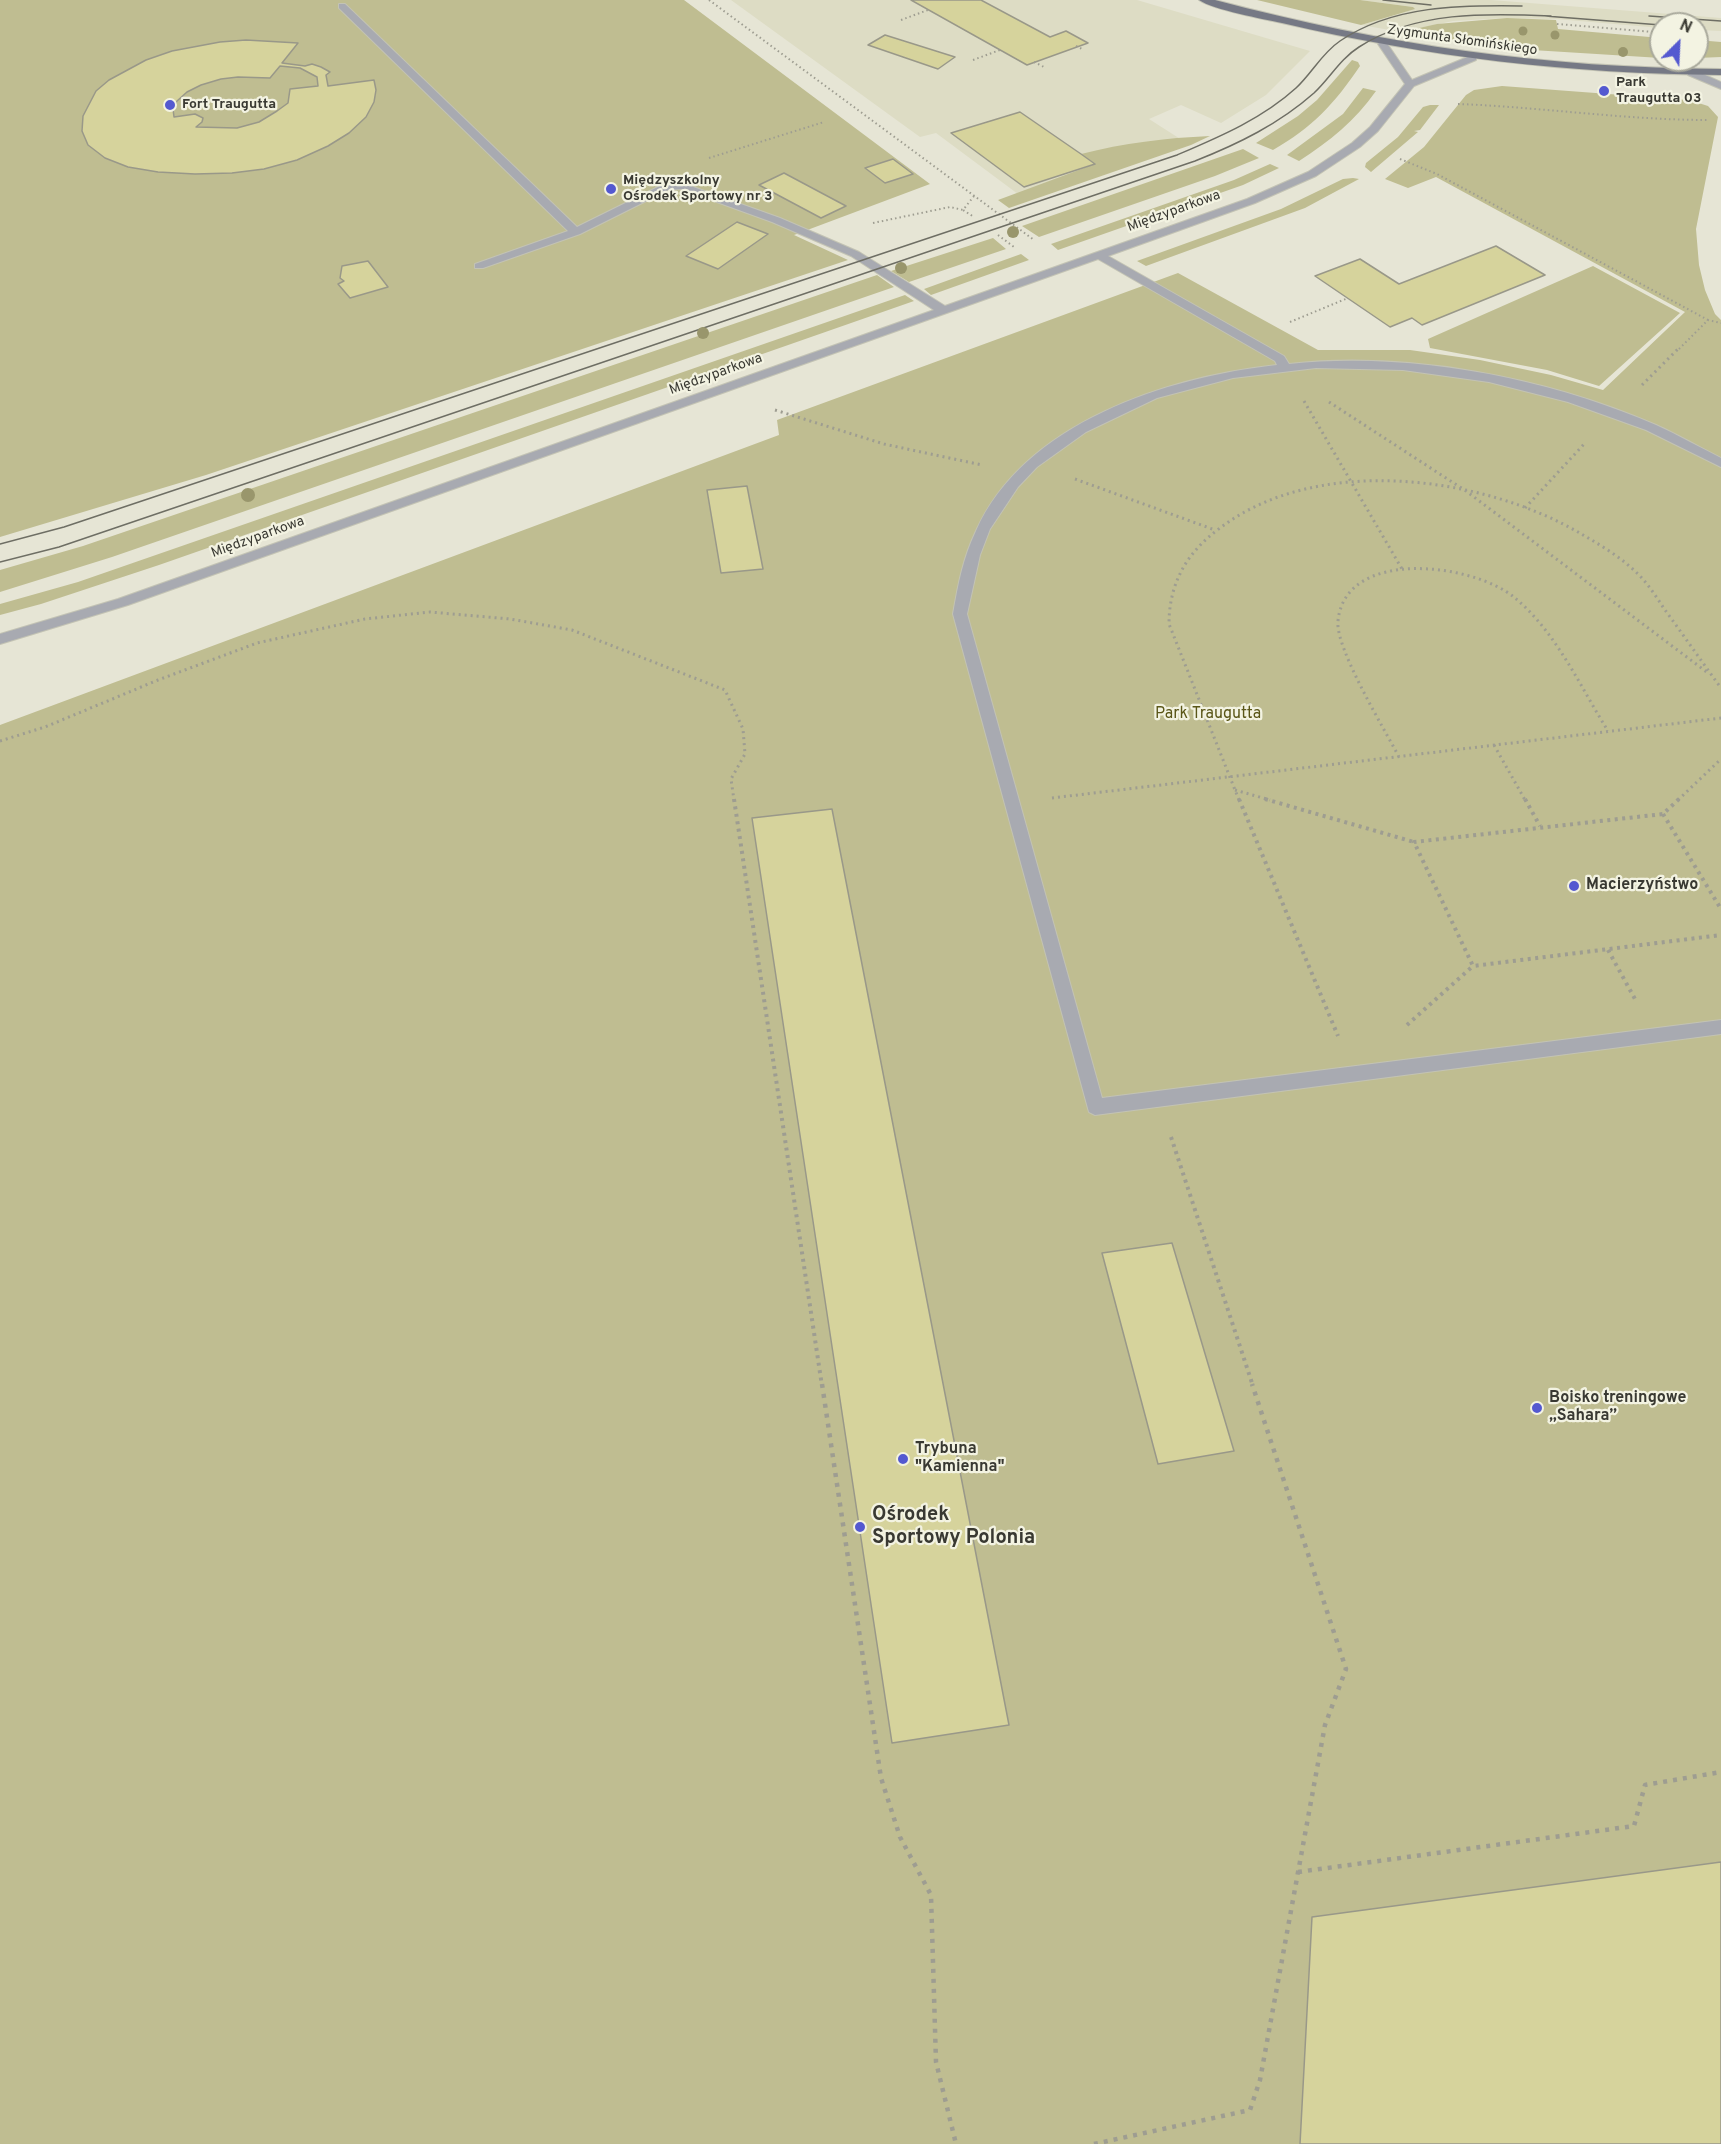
<!DOCTYPE html>
<html>
<head>
<meta charset="utf-8">
<style>
	body { margin:0 }
	#map { position:relative; width:1721px; height:2144px; overflow:hidden; background:#e6e5d5; font-family:Overpass,sans-serif }
	canvas { display:block }
	.north { position:absolute; left:1649px; top:12px; width:60px; height:60px; box-sizing:border-box; background:#f3f3e2; border:2px solid #a9a99c; border-radius:50%; rotate:24deg; font-size:16px; font-weight:700; line-height:24px; text-align:center; color:#393932 }
	.north::after { content:''; display:block; margin:auto; width:21px; height:27px; background:#5459d0; clip-path:polygon(50% 0,100% 100%,50% 72%,0 100%) }
</style>
</head>
<body>
<div id="map">
<canvas width="1721" height="2144"></canvas>
<div class="north">N</div>
</div>
<script>
const c = document.querySelector('canvas').getContext('2d');
c.lineJoin = 'round';
function paint(path, color) {
  c.fillStyle = color;
  c.fill(path, 'evenodd');
}
function stroke(path, color, width, dash) {
  c.strokeStyle = color;
  c.lineWidth = width;
  c.lineCap = dash ? 'butt' : 'round';
  c.setLineDash(dash || []);
  c.stroke(path);
}
function label(font, color, halo, rows, align = 'center') {
  c.font = font + ' Overpass,sans-serif';
  c.lineWidth = 4.5;
  c.setLineDash([]);
  c.textBaseline = 'middle';
  c.strokeStyle = halo;
  c.fillStyle = color;
  for (const [text, x, y, turn = 0] of rows) {
    c.save();
    c.translate(x, y);
    c.rotate((+turn || 0) * Math.PI / 180);
    c.textAlign = isNaN(turn) ? turn : align;
    if (halo) c.strokeText(text, 0, 0);
    c.fillText(text, 0, 0);
    c.restore();
  }
}
paint(new Path2D(`
	M731,0H1137L1310,51L1266,95L1221,123L1181,105L1149,119L1185,142L1022,197L936,133L920,137Z
	M1360,0H1491L1721,18V31L1697,30V24H1661V28L1556,19L1506,18L1453,21L1401,32L1361,25L1414,9L1413,7Z`), '#dddcc4');
paint(new Path2D(`
	M0,0H684L930,184L794,235L848,260L206,475L0,537Z
	M1257,0H1360L1413,7L1415,9L1361,25Z
	M1507,18L1556,20L1558,29L1661,38V58L1516,49L1401,32L1437,24Z
	M1697,40L1721,42V57L1697,58Z
	M1352,60L1358,62L1360,66C1335,103 1312,128 1273,150L1256,143L1298,116L1317,100Z
	M1502,86L1689,100L1708,106L1718,117L1696,229L1699,265L1705,290L1715,314L1721,320V1862L1300,2144H0V725L779,435L777,420L1178,273L1318,350H1410L1480,360L1551,375L1603,390L1685,312L1436,177L1408,188L1385,179L1424,147L1466,95L1474,90Z
	M1363,88L1376,91C1355,121 1330,141 1299,161L1287,155L1343,114Z
	M1430,105H1439L1420,130L1414,131L1418,132L1371,172L1365,167L1366,163L1398,137L1423,107Z
	M1210,136L1191,145L1009,208L998,200L1095,164L1081,154C1124,143 1165,138 1210,136Z
	M1243,149L1259,158L1215,176L1039,237L1022,226Z
	M1270,164L1279,168L1243,185L1058,250L1051,244L1234,180Z
	M1353,178L1359,179L1305,208L1146,266L1137,261L1281,209L1343,179Z
	M993,238L1006,249L909,282L891,271Z
	M1021,254L1029,260L931,295L924,289Z
	M1593,266L1680,313L1599,386L1547,370L1430,348L1428,339Z
	M877,275L894,287L112,557L0,592V570L83,546Z
	M905,295L914,301L159,565L41,604L0,615V604L78,582Z`), '#bfbd91');
const building = new Path2D(`
	M911,0H981L1050,37L1066,31L1088,43L1027,65Z
	M885,35L955,57L938,69L868,45Z
	M246,40L298,43L282,63L305,66L312,64L321,67L330,72L326,75L328,86L374,80L376,90L374,102L366,117L349,133L328,146L297,160L264,169L232,173L195,174L158,172L128,167L105,158L88,145L82,131L83,116L96,91L109,80L146,60L172,51L220,42ZM280,66L300,68L317,77L318,86L290,89L288,103L277,111L259,122L237,128L196,127L202,122L203,118L195,114L174,117L173,109L177,101L187,92L201,85L221,79L238,77L270,78Z
	M1020,112L1081,154L1095,164L1024,187L951,133Z
	M893,159L913,174L885,183L865,168Z
	M784,173L846,206L821,218L759,185Z
	M737,222L768,234L718,269L686,256Z
	M1496,246L1545,275L1422,325L1412,318L1390,327L1315,276L1360,259L1399,284Z
	M368,261L388,287L350,298L338,284L344,281L340,278L342,266Z
	M747,486L763,569L721,573L707,490Z
	M832,809L1009,1725L892,1743L752,818Z
	M1172,1243L1234,1451L1158,1464L1102,1253Z
	M1721,1862V2144H1300L1312,1917Z`);
paint(building, '#d6d39c');
stroke(building, '#999889', 1.5);
const minor = new Path2D(`
	M339,4H345L577,227L662,185L682,183L780,218L859,252L945,306L1247,199L1308,172L1352,143L1370,127L1405,84L1378,44L1380,42H1386L1412,80L1470,56H1476V60L1414,86L1378,131L1360,147L1316,176L1255,203L1108,256L1284,356L1289,364C1408,351 1546,377 1656,425C1678,435 1699,447 1721,458V467L1646,430L1568,402L1489,382L1403,370L1316,368L1233,378L1157,398L1086,432L1037,467L1018,487L990,529L980,555L967,614L1102,1098L1721,1020V1034L1095,1115L1089,1112L953,614C958,585 963,558 976,531C1025,422 1168,377 1277,365L1275,361L1098,259L128,605L0,644V634L118,599L934,310L851,256L772,222L681,189L668,190L580,234L483,268H475V264L568,231L339,8Z
	M1688,71H1696L1721,82V89L1688,75Z`);
const major = new Path2D(`
	M1199,0H1215C1385,45 1545,68 1721,69V75C1572,74 1427,57 1282,23C1264,19 1213,10 1199,0Z`);
stroke(minor, '#c3c3b4', 2);
stroke(major, '#c3c3b4', 2);
stroke(new Path2D(`
	M709,0L1034,240
	M901,20L928,10
	M1557,24L1654,32
	M1076,46L1084,50
	M973,60L1000,50
	M1034,62L1044,67
	M1458,104C1541,107 1625,120 1708,120
	M709,158L824,122
	M1400,159L1437,174L1708,320
	M974,196L963,210L974,217
	M873,223L950,207L963,210
	M998,235L1014,247
	M1290,322L1348,298
	M1679,349L1708,320L1721,323`), '#9e9d91', 2, [1.5, 3]);
stroke(new Path2D(`
	M1642,385L1680,347
	M1304,401L1402,569
	M1329,402L1466,491L1708,673
	M775,410L884,444L982,465
	M1075,479L1215,530
	M1525,508L1586,442
	M0,741L45,727L158,680L257,643L365,619L430,612L510,619L572,630L725,690L743,729L745,754L731,779L734,800
	M1494,745L1525,800
	M1399,757C1385,730 1335,648 1338,621C1345,547 1474,563 1515,598C1556,632 1580,686 1608,731
	M1235,790L1270,800
	M1052,798L1721,718
	M1239,800L1169,624C1169,583 1187,552 1220,528C1317,454 1483,475 1583,535C1602,546 1622,558 1638,574C1649,585 1657,598 1665,610C1684,636 1702,662 1721,688
	M1678,800L1721,759`), '#9e9d91', 3, [2, 4]);
stroke(new Path2D(`
	M734,799L822,1386
	M1239,799L1338,1036
	M1265,799L1414,842
	M1525,799L1540,826
	M1679,799L1663,814L1414,842L1473,966L1721,935
	M1663,814L1721,909
	M1608,950L1635,999
	M1407,1025L1473,966
	M1171,1137L1253,1386`), '#9e9d91', 4, [3, 4.5]);
stroke(new Path2D(`
	M822,1384L881,1778L900,1837L931,1895L936,2062L956,2144
	M1298,1872L1634,1826L1645,1785L1721,1772
	M1094,2144L1250,2110L1260,2080L1325,1725L1346,1669L1252,1384`), '#9e9d91', 4.5, [4, 6]);
paint(minor, '#a8aab1');
paint(major, '#767985');
stroke(new Path2D(`
	M1383,0L1431,5
	M1545,16L1661,25
	M1649,16L1721,21
	M0,544L64,527L1177,155C1219,137 1262,119 1296,88C1312,73 1322,53 1340,41C1393,5 1461,5 1522,6
	M0,562L59,547L1195,161C1238,144 1279,124 1314,93C1330,78 1340,59 1359,47C1415,11 1487,13 1551,16`), '#6e6e64', 1.5);
c.fillStyle = '#99966c';
for (const [x, y, r] of [
	[1523,31,4.5],
	[1555,35,4.5],
	[1623,52,5],
	[1013,232,6],
	[901,268,6],
	[703,333,6],
	[248,495,7]
]) {
  c.beginPath();
  c.arc(x, y, r, 0, 2 * Math.PI);
  c.fill();
}
for (const [x, y, r, color] of [
	[1604,91,6,"#5459d0"],
	[170,105,6,"#5459d0"],
	[611,189,6,"#5459d0"],
	[1574,886,6,"#5459d0"],
	[1537,1408,6,"#5459d0"],
	[903,1459,6,"#5459d0"],
	[860,1527,6,"#5459d0"]
]) {
  const dot = new Path2D();
  dot.arc(x, y, r, 0, 2 * Math.PI);
  c.fillStyle = color;
  c.fill(dot);
  stroke(dot, '#f3f3e2', 2);
}
label('14px', '#393932', '#f3f3e2', [
	["Zygmunta Słomińskiego",1462,41,8],
	["Międzyparkowa",1174,212,-20],
	["Międzyparkowa",716,375,-20],
	["Międzyparkowa",258,538,-20]
]);
label('bold 14px', '#393932', '#f3f3e2', [
	["Park",1616,83],
	["Traugutta 03",1616,99],
	["Fort Traugutta",182,105],
	["Międzyszkolny",623,181],
	["Ośrodek Sportowy nr 3",623,197]
], 'left');
label('16px', '#5a5617', '#f3f3e2', [
	["Park Traugutta",1208,715]
]);
label('bold 16px', '#393932', '#f3f3e2', [
	["Macierzyństwo",1586,886],
	["Boisko treningowe",1549,1399],
	["„Sahara”",1549,1417],
	["Trybuna",915,1450],
	["\"Kamienna\"",915,1468]
], 'left');
label('bold 20px', '#393932', '#f3f3e2', [
	["Ośrodek",872,1516],
	["Sportowy Polonia",872,1539]
], 'left');
</script>
</body>
</html>
